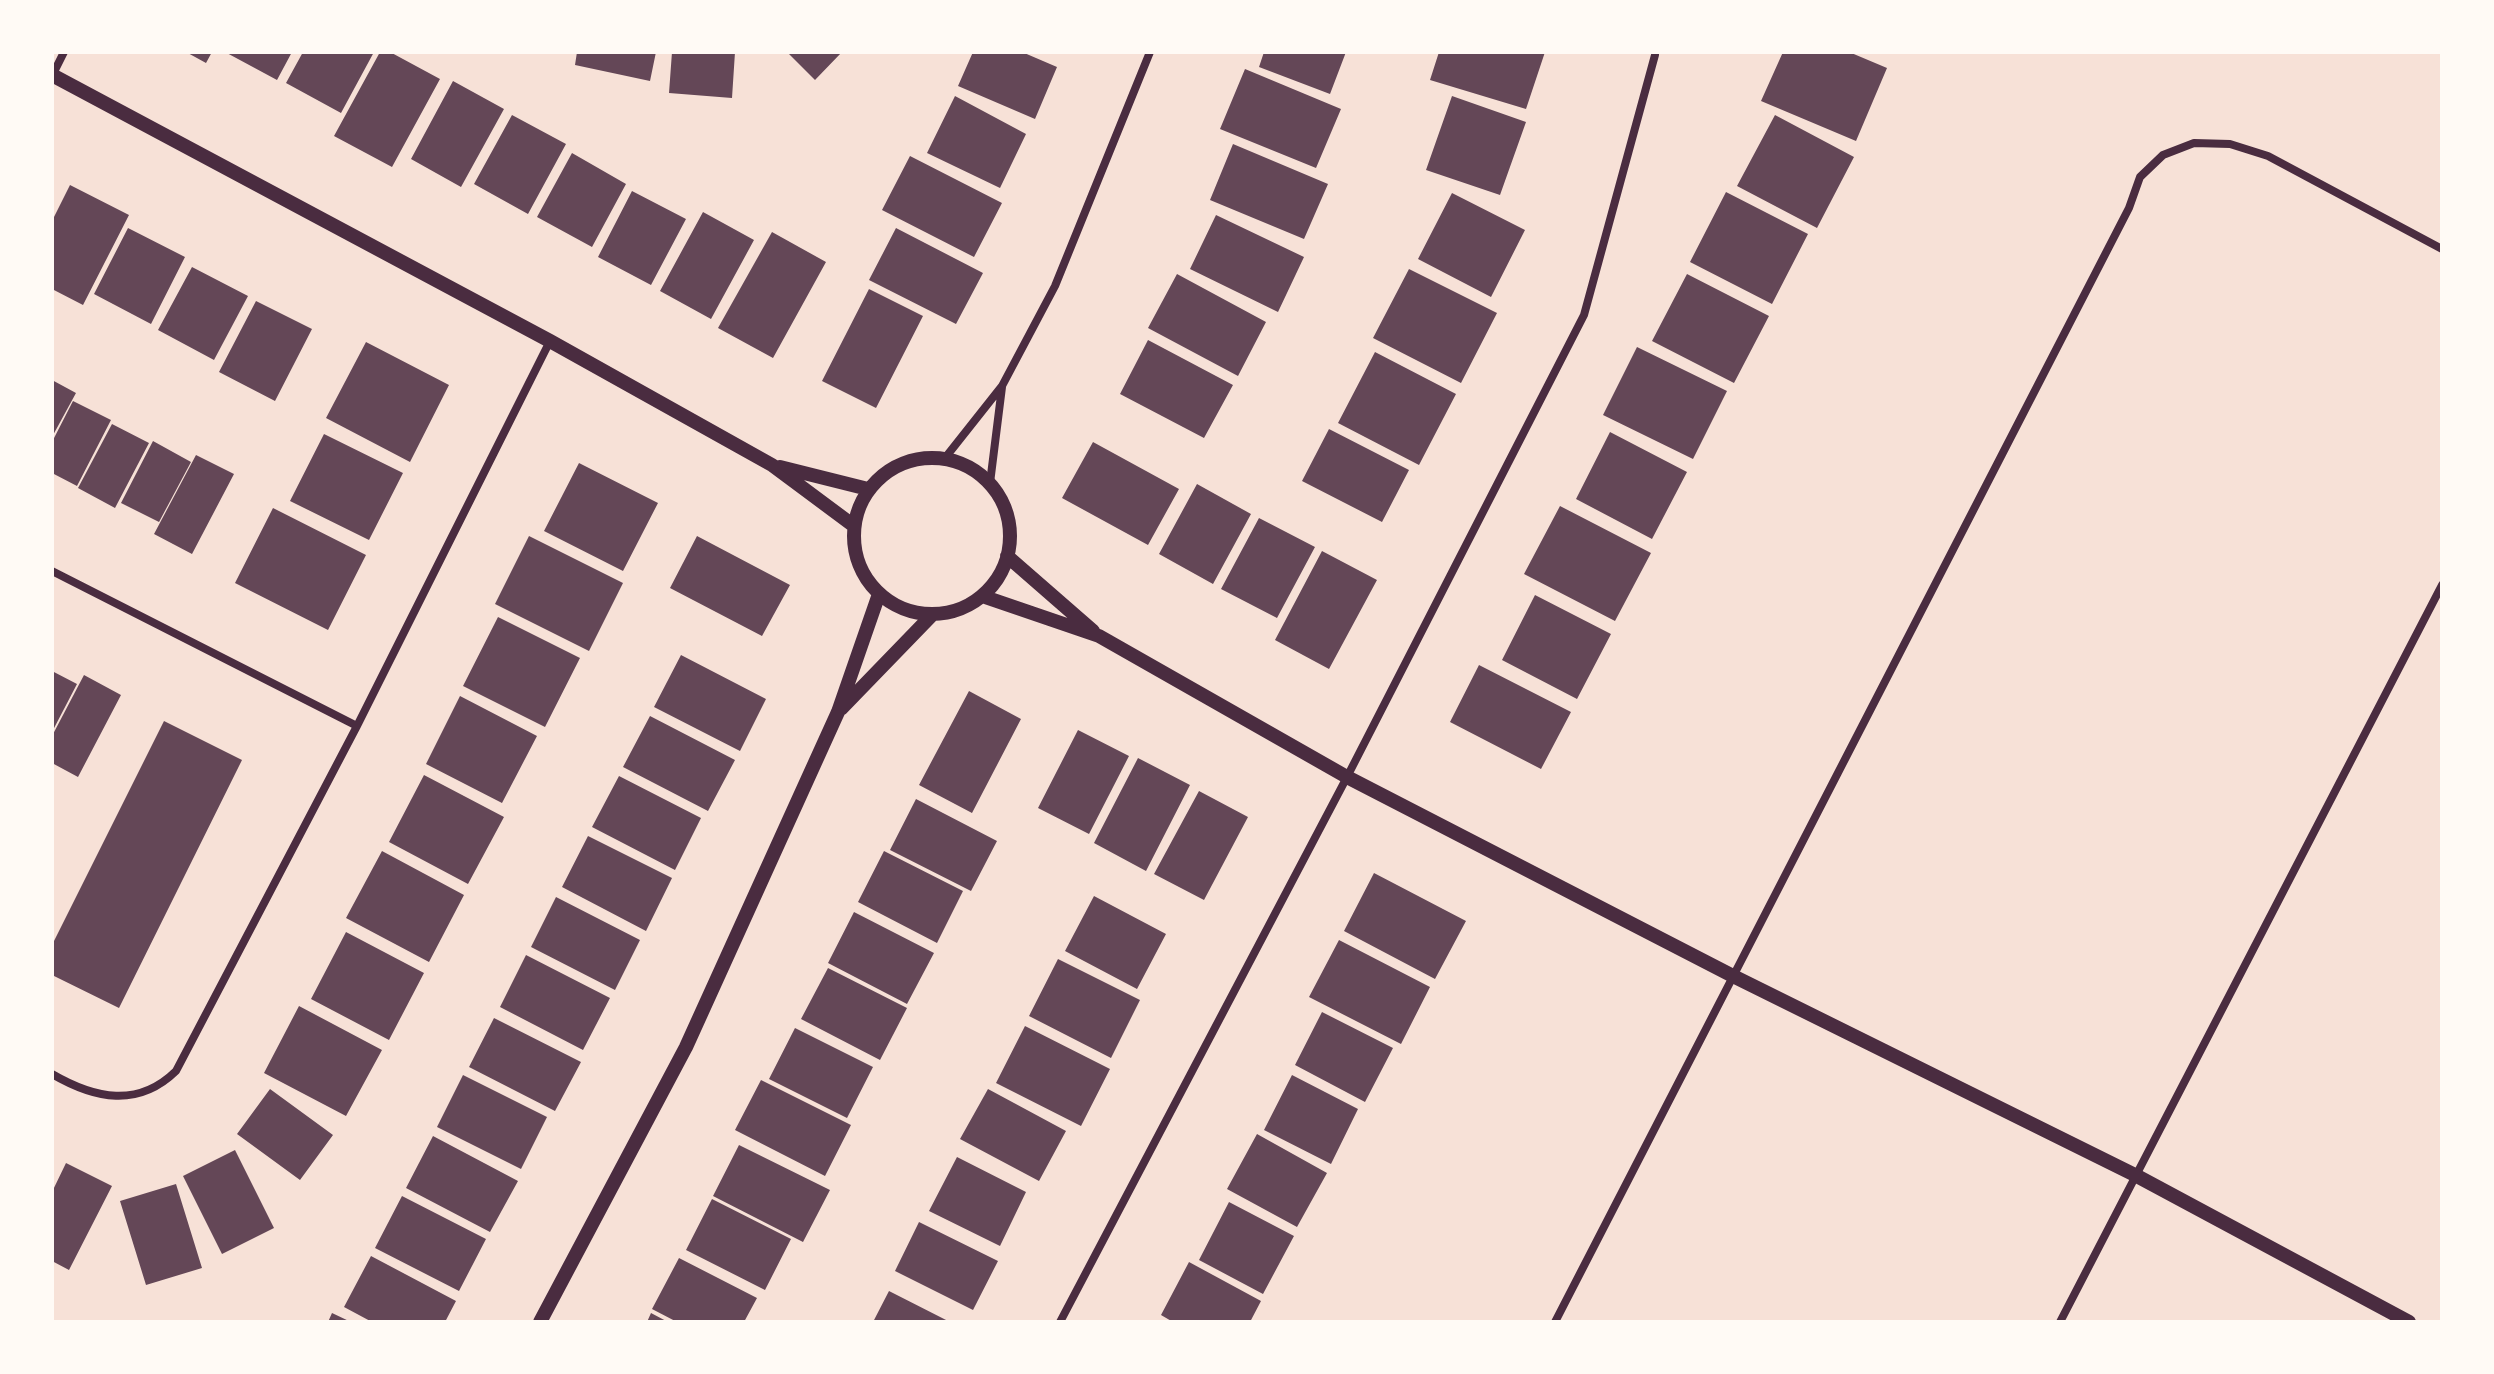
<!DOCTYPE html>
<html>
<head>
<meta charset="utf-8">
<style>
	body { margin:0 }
	#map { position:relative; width:2494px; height:1374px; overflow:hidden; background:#f7e1d7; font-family:Mulish,sans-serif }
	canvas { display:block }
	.frame { position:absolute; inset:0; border:54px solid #fffaf5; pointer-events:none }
</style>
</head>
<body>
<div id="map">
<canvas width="2494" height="1374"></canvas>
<div class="frame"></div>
</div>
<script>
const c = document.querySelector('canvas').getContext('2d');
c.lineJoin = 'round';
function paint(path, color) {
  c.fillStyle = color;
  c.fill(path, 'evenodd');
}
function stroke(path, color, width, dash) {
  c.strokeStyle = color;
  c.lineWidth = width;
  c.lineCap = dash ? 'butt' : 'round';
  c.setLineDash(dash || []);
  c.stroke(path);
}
paint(new Path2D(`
	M186,52H212L206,63Z
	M225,52H292L277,80Z
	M303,52H374L341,113L286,83Z
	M380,52H390L440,79L392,167L334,136Z
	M577,52H656L650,81L575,65Z
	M672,52H735L732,98L669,93Z
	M787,52H842L815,80Z
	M973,52H1022L1057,67L1035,119L958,86Z
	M1264,52H1346L1330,94L1259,67Z
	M1439,52H1545L1526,109L1430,80Z
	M1783,52H1849L1887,68L1856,141L1761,101Z
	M1245,69L1341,109L1316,168L1220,129Z
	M453,81L504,109L461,187L411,159Z
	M955,96L1026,134L1000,188L927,153Z
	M1452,96L1526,122L1500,195L1426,170Z
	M512,115L566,144L528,214L474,184Z
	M1775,115L1854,157L1817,228L1737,186Z
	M1233,144L1328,184L1304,239L1210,200Z
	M572,153L626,184L592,247L537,217Z
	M910,156L1002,203L974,257L882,210Z
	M70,185L129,215L83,305L52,289V221Z
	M632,191L686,219L651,285L598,257Z
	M1726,192L1808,234L1772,304L1690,262Z
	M1452,193L1525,230L1491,297L1418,259Z
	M703,212L754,240L711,319L660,291Z
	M1216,215L1304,257L1278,312L1190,269Z
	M128,228L185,257L151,324L94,294Z
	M896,228L983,273L956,324L869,280Z
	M772,232L826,262L773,358L718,328Z
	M192,267L248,296L214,360L158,330Z
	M1409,269L1497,313L1461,383L1373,338Z
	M1177,274L1266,322L1238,376L1148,328Z
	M1687,274L1769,316L1734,383L1652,341Z
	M869,289L923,316L876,408L822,381Z
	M256,301L312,329L275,401L219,372Z
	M1148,340L1233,385L1204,438L1120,394Z
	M366,342L449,385L410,462L326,418Z
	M1637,347L1727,391L1693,459L1603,415Z
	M1375,352L1456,394L1419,465L1338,423Z
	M52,380L76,393L52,437Z
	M73,401L111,420L77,486L52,473V442Z
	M112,424L149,443L115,508L78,488Z
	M1329,429L1409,470L1382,522L1302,481Z
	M1610,432L1687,472L1652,539L1576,499Z
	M324,434L403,473L369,540L290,501Z
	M153,441L191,462L159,522L121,503Z
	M1093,442L1179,489L1148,545L1062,498Z
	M196,455L234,474L192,554L154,534Z
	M579,463L658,503L623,571L544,531Z
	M1197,484L1251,514L1213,584L1159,554Z
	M1560,506L1651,553L1615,621L1524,574Z
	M273,508L366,555L328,630L235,583Z
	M1259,518L1315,547L1277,618L1221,589Z
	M529,536L623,583L589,651L495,604Z
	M697,536L790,585L762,636L670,588Z
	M1322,551L1377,580L1329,669L1275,640Z
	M1535,595L1611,634L1577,699L1502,660Z
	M498,617L580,658L545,727L463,686Z
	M681,655L766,699L740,751L654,707Z
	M1479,665L1571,712L1541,769L1450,722Z
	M52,671L77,684L52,732Z
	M84,675L121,695L78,777L52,763V736Z
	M969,691L1021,719L972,813L919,785Z
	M460,696L537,736L502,803L426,764Z
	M650,716L735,760L708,811L623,767Z
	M164,721L242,760L119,1008L52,975V945Z
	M1078,730L1129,756L1089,834L1038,808Z
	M1138,758L1190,785L1146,871L1094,843Z
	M424,775L504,817L468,884L389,842Z
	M619,776L701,818L675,870L592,827Z
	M1199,791L1248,817L1204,900L1154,874Z
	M916,799L997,841L971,891L890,850Z
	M588,836L672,878L646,931L562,887Z
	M382,851L464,895L429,962L346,918Z
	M884,851L963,891L937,943L858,902Z
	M1374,873L1466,921L1435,979L1344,931Z
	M1094,896L1166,934L1137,989L1065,951Z
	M556,897L640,940L615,990L531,947Z
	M854,912L934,953L907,1004L828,963Z
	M346,932L424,973L389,1040L311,999Z
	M1339,940L1430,987L1401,1044L1309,997Z
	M526,955L610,998L583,1050L500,1007Z
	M1058,959L1140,1000L1111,1058L1029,1016Z
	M828,968L907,1008L880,1060L801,1019Z
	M299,1006L382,1050L346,1116L264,1073Z
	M1322,1012L1393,1048L1365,1102L1295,1065Z
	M494,1018L581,1062L555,1111L469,1067Z
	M1025,1026L1110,1069L1081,1126L996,1083Z
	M795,1028L873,1067L847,1118L769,1079Z
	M463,1075L547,1117L521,1169L437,1127Z
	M1292,1075L1358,1109L1331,1164L1264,1130Z
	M761,1080L851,1125L825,1176L735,1130Z
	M270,1089L333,1135L300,1180L237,1134Z
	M988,1089L1066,1131L1039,1181L960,1139Z
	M1257,1134L1327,1173L1297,1227L1227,1189Z
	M433,1136L518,1181L490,1232L406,1188Z
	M739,1145L830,1190L803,1242L713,1196Z
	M235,1150L274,1228L222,1254L183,1176Z
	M957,1157L1026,1192L1000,1246L929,1211Z
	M66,1163L112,1186L69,1270L52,1261V1192Z
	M176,1184L202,1268L146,1285L120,1201Z
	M402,1196L486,1239L459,1291L375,1248Z
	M712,1199L791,1239L765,1290L686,1250Z
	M1229,1202L1294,1236L1263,1294L1199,1260Z
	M919,1222L998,1261L973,1310L895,1271Z
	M371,1256L456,1301L445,1322H372L344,1307Z
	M679,1258L757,1298L744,1322H677L652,1309Z
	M1189,1262L1261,1301L1250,1322H1173L1161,1315Z
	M889,1291L950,1322H873Z
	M332,1313L351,1322H328Z
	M651,1313L668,1322H647Z`), '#644757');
stroke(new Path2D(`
	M52,76L64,52
	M945,458L1002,386L1055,286L1150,52
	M990,483L1002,387
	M52,571L357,726
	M52,1074C95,1099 138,1108 176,1071L357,726L550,341
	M1060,1322L1347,777L1584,315L1655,55
	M1555,1322L2129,208L2140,177L2163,155L2194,143L2230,144L2268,156L2442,249
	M2060,1322L2442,585`), '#4a2c40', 8);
stroke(new Path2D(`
	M52,75L550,341L772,465L854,526
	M854 536a78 78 0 1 1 156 0a78 78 0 1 1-156 0Z
	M780,467L868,489
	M1007,556L1093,631
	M982,596L1099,636L1347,777L1733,976L2135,1175L2409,1322
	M841,709L933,614
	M540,1322L686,1047L838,712L879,594`), '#4a2c40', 14);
</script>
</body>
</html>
